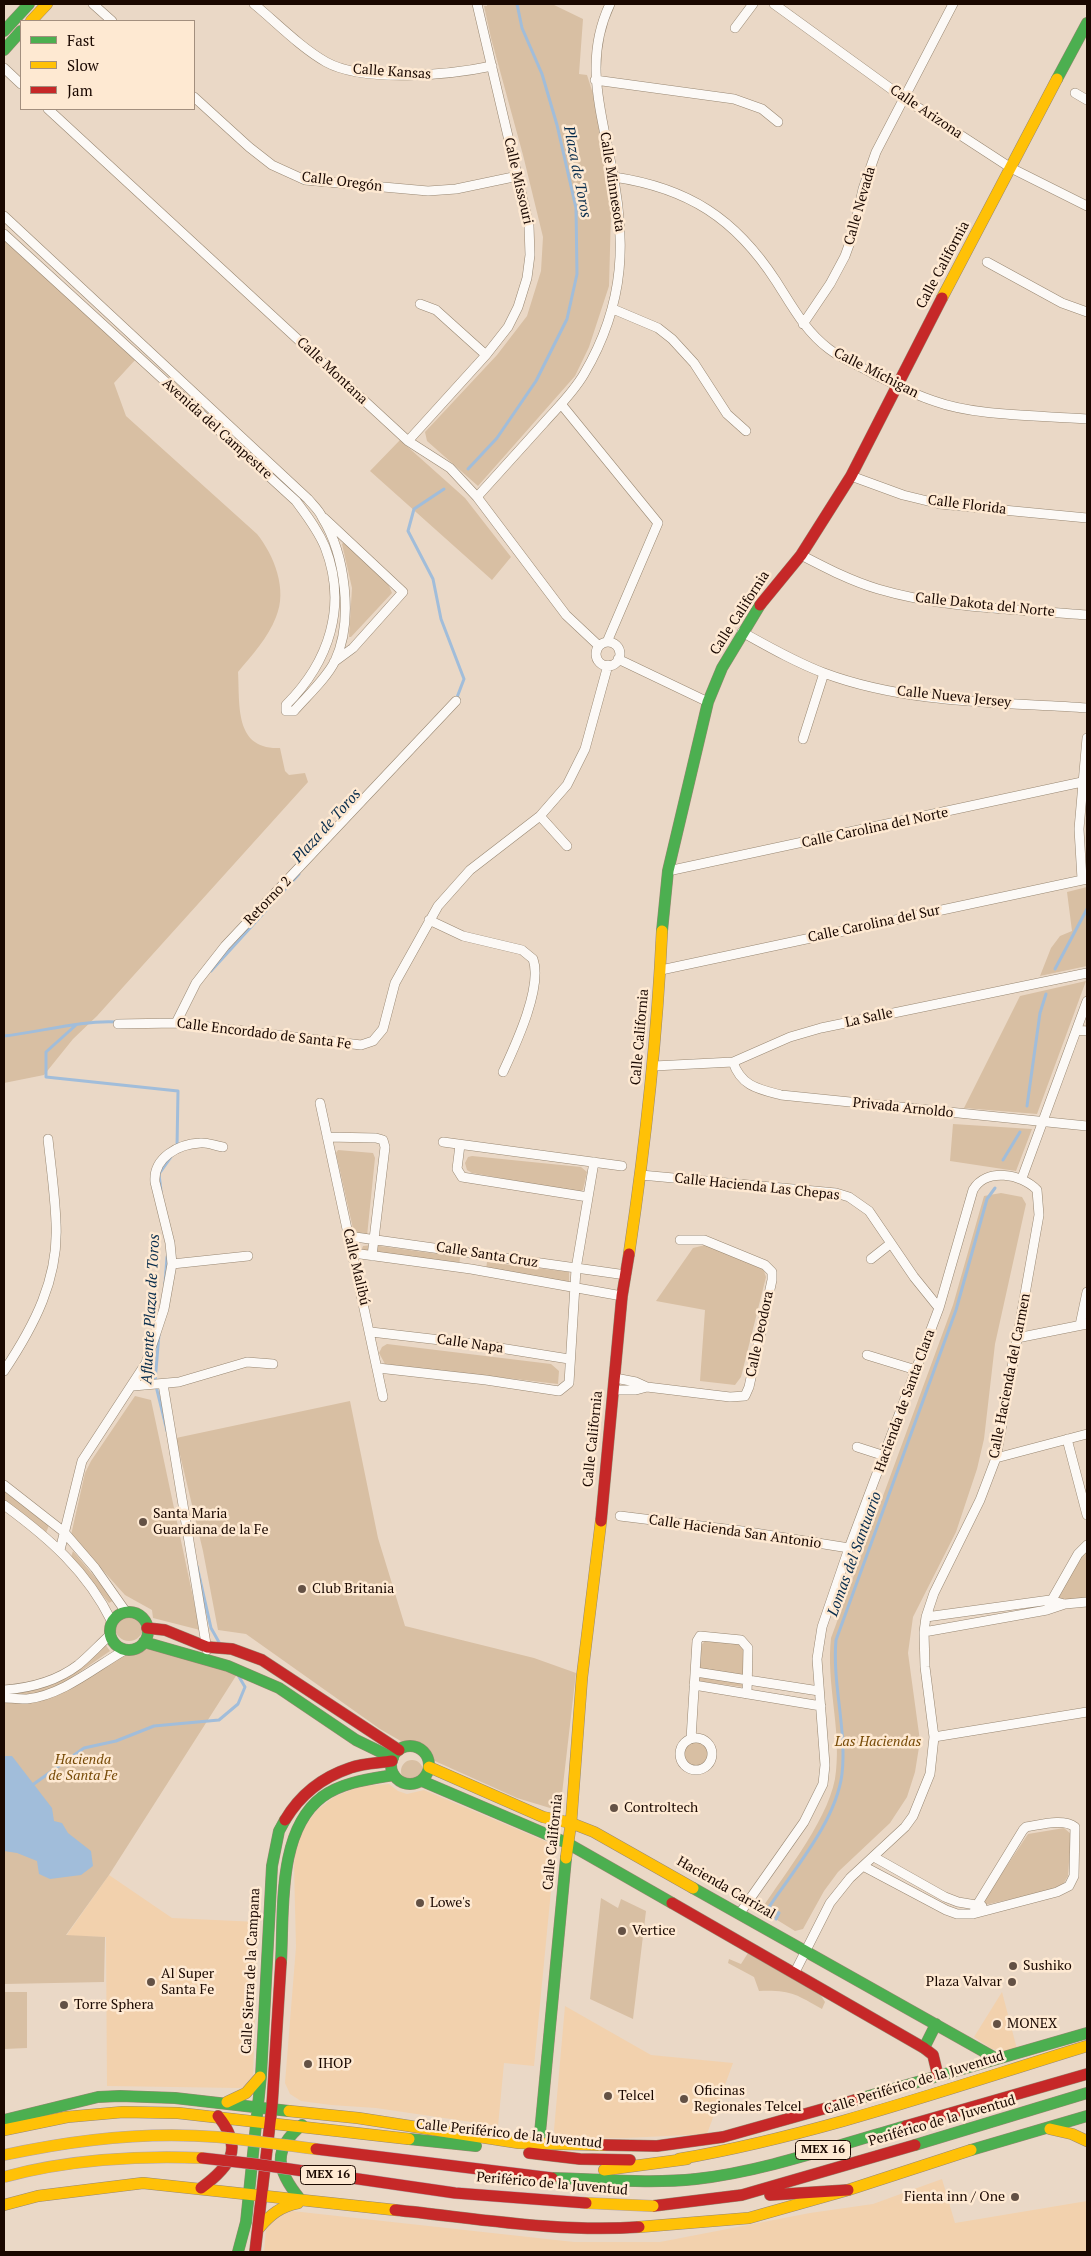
<!DOCTYPE html>
<html>
<head>
<meta charset="utf-8">
<style>
	body { margin:0 }
	#map { position:relative; width:1091px; height:2256px; overflow:hidden; background:#ead8c6; font-family:"PT Serif",serif }
	canvas { display:block }
	.frame { position:absolute; inset:0; border:5px solid #1a0800; pointer-events:none }
	.legend { position:absolute; left:20px; top:20px; width:175px; height:90px; box-sizing:border-box; background:#fee9d2; border:1px solid #a38f7e; margin:0; padding:6px 9px; list-style:none; font-size:15px; color:#1a0800 }
	.legend li { display:flex; align-items:center; gap:10px; height:25px }
	.legend b { width:25px; border:1px solid #a38f7e }
</style>
</head>
<body>
<div id="map">
<canvas width="1091" height="2256"></canvas>
<div class="frame"></div>
<ul class="legend">
<li><b style="height:6px;background:#4caf50"></b>Fast</li>
<li><b style="height:6px;background:#ffc107"></b>Slow</li>
<li><b style="height:6px;background:#c62828"></b>Jam</li>
</ul>
</div>
<script>
const c = document.querySelector('canvas').getContext('2d');
c.lineJoin = 'round';
function paint(path, color) {
  c.fillStyle = color;
  c.fill(path, 'evenodd');
}
function stroke(path, color, width, dash) {
  c.strokeStyle = color;
  c.lineWidth = width;
  c.lineCap = dash ? 'butt' : 'round';
  c.setLineDash(dash || []);
  c.stroke(path);
}
function label(font, color, halo, rows, align = 'center') {
  c.font = font + ' "PT Serif",serif';
  c.lineWidth = 5;
  c.setLineDash([]);
  c.textBaseline = 'middle';
  c.strokeStyle = halo;
  c.fillStyle = color;
  for (const [text, x, y, turn = 0] of rows) {
    c.save();
    c.translate(x, y);
    c.rotate((+turn || 0) * Math.PI / 180);
    c.textAlign = isNaN(turn) ? turn : align;
    if (halo) c.strokeText(text, 0, 0);
    c.fillText(text, 0, 0);
    c.restore();
  }
}
paint(new Path2D(`
	M389,1784L398,1791L407,1794L424,1790L552,1844L555,1849L534,2066L504,2063L498,2126L376,2108L331,2105L301,2101L290,2094L285,2083L296,1947L294,1866L296,1843L305,1826L317,1810L334,1797L361,1786Z
	M109,1875L172,1918L258,1922L253,2078L246,2086L241,2088L107,2086L106,1937L66,1936Z
	M1002,1992L1017,2049L1002,2051L992,2049L974,2037Z
	M565,2006L651,2055L733,2063L707,2134L626,2138H556L554,2130Z
	M942,2179L955,2223L1087,2201V2252H264L266,2230L276,2216L292,2211L574,2242H660L810,2213L873,2204Z`), '#f2d1ad');
paint(new Path2D(`
	M487,4H552L583,19L579,74L587,75L595,100L611,213L609,286L589,347L575,376L478,486L427,441L425,432L497,355L527,316L541,271L543,237L523,155L491,38L484,6H487Z
	M4,239L136,359L114,383L126,416L257,534C274,555 288,590 276,617C268,638 252,655 238,672C240,705 234,750 280,748L285,771L289,775L305,773L308,782L97,1016L73,1039L44,1075L4,1083Z
	M400,440L465,498L511,557L492,580L370,471Z
	M344,542L387,581L392,593L351,637H349L352,588L342,544Z
	M1087,887V966L1040,976L1051,948L1060,936L1072,931L1067,892Z
	M1086,981L1037,1114L964,1108L1020,996Z
	M953,1124L1032,1129L1016,1171L950,1161Z
	M338,1150L373,1153L375,1158L367,1236L354,1233L336,1153Z
	M472,1156L581,1167L587,1172L583,1190L579,1192L472,1173L467,1170L465,1163L468,1157Z
	M1001,1193L1022,1197L1026,1204L995,1344L984,1439L977,1469L956,1532L913,1617L908,1653L920,1741L915,1772L907,1797L890,1823L838,1872L824,1891L803,1929L795,1931L761,1910C785,1873 833,1814 836,1771C841,1727 826,1683 831,1638L953,1305L984,1196Z
	M372,1245L460,1257L459,1267L361,1251L363,1246Z
	M705,1245L763,1268L766,1277L741,1377L735,1385L700,1381L705,1310L656,1301L693,1248Z
	M487,1262L569,1272V1282L486,1270Z
	M387,1344L551,1364L559,1371L558,1384L385,1364L379,1353L382,1347Z
	M135,1396L151,1400L200,1630L153,1618L152,1610L125,1595L71,1535L85,1473L91,1461Z
	M350,1401L378,1538L405,1626L534,1658L576,1673L560,1811L517,1798L437,1762L380,1729L246,1634L218,1630L203,1551L176,1438Z
	M4,1491L49,1525L46,1533L4,1500Z
	M1087,1547V1599L1053,1605L1082,1550Z
	M73,1551L114,1600L109,1603L71,1557Z
	M115 1627a14 14 0 1 1 28 0a14 14 0 1 1-28 0Z
	M705,1641L741,1644L744,1647L743,1687L697,1681L702,1644Z
	M105,1644L110,1651L58,1687L33,1696H9L4,1691L50,1682Z
	M141,1645L241,1668L109,1875L66,1935L105,1937L104,1982L4,1984V1699L26,1701Z
	M683 1754a13 13 0 1 1 26 0a13 13 0 1 1-26 0Z
	M401 1771a11 11 0 1 1 22 0a11 11 0 1 1-22 0Z
	M1064,1828L1071,1834L1068,1876L1061,1888L980,1906L1028,1834Z
	M601,1898L618,1908L621,1899L646,1911L633,2019L590,1999Z
	M748,1953L820,1994L825,2002L822,2009C795,1994 791,1990 759,1991L754,1977L728,1963L729,1959L741,1964Z
	M4,1992H27V2048L4,2049Z`), '#d8bfa3');
paint(new Path2D(`
	M4,1756H12L52,1808L54,1821L62,1823L68,1833L91,1851L93,1866L81,1875L50,1879L39,1874L37,1861L17,1853L4,1851Z`), '#a1bdda');
stroke(new Path2D(`
	M468,469L497,438L536,381L567,319L577,274L576,208L557,125L542,74L522,28L517,4
	M444,489L414,509L408,531L433,579L441,619L464,679L456,700
	M1055,969L1087,909
	M211,971L299,874
	M76,1025L46,1052V1077L178,1091L177,1147
	M4,1036C41,1032 80,1020 117,1022
	M1027,1106L1040,1013L1046,994
	M1003,1160L1020,1132
	M161,1191L159,1174L171,1157
	M165,1283L167,1257
	M159,1334L155,1382L167,1431
	M197,1566L211,1628L220,1644
	M31,1786L84,1748L116,1741L154,1726L219,1720L238,1704L245,1687L238,1675
	M776,1919L779,1913L769,1907C795,1868 836,1821 842,1774C847,1729 832,1684 836,1640L956,1310L987,1199L995,1188`), '#a1bdda', 3);
const street = new Path2D(`
	M93,4L112,21
	M254,4C277,23 300,47 326,62C364,83 450,75 492,66
	M774,4L905,99L1011,168L1087,206
	M735,28L753,4
	M4,68L21,84
	M595,80L734,99L762,109L778,122
	M1075,93L1087,100
	M194,97L249,147L272,165L305,180L428,191L456,189L518,176
	M48,109L408,441L450,468L477,497L566,615L599,646
	M614,177C688,188 735,218 776,281C792,306 805,331 829,349C842,359 858,365 872,373C892,383 912,394 934,401C978,417 1040,415 1087,419
	M4,216L308,499C313,505 319,510 322,517C345,554 354,620 335,661C326,679 307,696 294,711H286V705C329,662 348,606 325,547C318,530 307,516 296,501L4,234
	M987,262L1062,303L1087,312
	M420,304L436,310L486,355
	M613,309L658,328L672,339L694,363L727,414L746,431
	M803,324L830,284L845,256L853,234L863,189L876,152L953,4
	M561,404L658,523L607,642
	M408,441L486,355L508,327L518,307L527,278L530,255L529,226L477,4
	M851,476L903,495L940,504L1087,518
	M477,497C499,473 521,448 543,424C557,408 573,393 584,374C626,303 627,238 610,159C599,104 585,57 610,4
	M324,518L403,592L353,648L334,662
	M801,555C826,568 851,581 878,589C945,609 1018,609 1087,615
	M742,632C769,647 795,662 824,673C907,704 1000,702 1087,708
	M596 654a12 12 0 1 1 24 0a12 12 0 1 1-24 0Z
	M618,659L708,702
	M803,739L824,673
	M540,816L567,846
	M668,871L1082,782
	M1082,879L1079,829L1087,738
	M429,920L463,936L522,950L533,959C543,987 515,1046 503,1072
	M661,970L1087,879
	M176,1023L196,983L225,946L456,701
	M118,1024L176,1023L361,1045L373,1041L383,1029L395,983L438,906L470,870L540,816L567,785L585,749L608,665
	M1077,1030L1087,1031
	M733,1062C741,1086 758,1089 781,1095L1087,1126
	M654,1066L733,1062L790,1037L821,1028L1087,973
	M320,1103L383,1397
	M327,1137L376,1138L383,1140L385,1147L372,1256
	M443,1142L622,1166
	M460,1145L457,1169L462,1177L588,1197
	M641,1175L836,1193L849,1197L869,1211L914,1277L939,1308
	M1022,1178L1087,1001
	M348,1236L626,1275
	M353,1253L471,1269L622,1296
	M871,1259L890,1244
	M172,1264L248,1256
	M1080,1325L1087,1292
	M371,1332L475,1344L569,1359
	M1017,1338L1087,1324
	M867,1355L916,1370
	M378,1368L486,1380L559,1391L569,1383L576,1269L594,1162
	M4,1371C34,1326 59,1279 56,1223C55,1195 51,1167 48,1139
	M615,1378L636,1382L647,1387L730,1397L745,1396L749,1387L772,1280V1272L765,1265L704,1240H680
	M163,1384L207,1650
	M133,1386L179,1382L247,1362L273,1364
	M613,1390H636L647,1387
	M1067,1439L1087,1515
	M857,1447L885,1456
	M996,1458L1087,1434
	M4,1485L64,1532L95,1568L126,1612
	M4,1505C49,1538 87,1571 112,1622
	M620,1516L742,1531L849,1548
	M60,1550L82,1461L146,1363L164,1309L172,1264L170,1243L155,1182C153,1158 178,1144 200,1143C207,1142 215,1146 223,1147
	M1049,1605L1078,1554L1087,1545
	M926,1617L1050,1600L1064,1604
	M924,1632L1047,1610L1065,1604L1087,1602
	M696,1672L819,1691
	M694,1685L821,1706
	M4,1690C30,1688 57,1681 78,1665C89,1656 99,1645 110,1635
	M4,1698C11,1698 20,1699 27,1699C63,1695 95,1667 125,1650
	M934,1737L1087,1712
	M680 1754a16 16 0 1 1 32 0a16 16 0 1 1-32 0Z
	M691,1739L697,1641L700,1636L741,1640L748,1648L747,1694
	M874,1857L945,1897L958,1902L982,1906
	M863,1866L946,1910L957,1914H973L1057,1892L1069,1886L1074,1876L1075,1827C1063,1818 1040,1825 1026,1827L1023,1830L977,1905L973,1914
	M740,1913L804,1822L823,1784L825,1765L817,1659L822,1627L849,1548L939,1308L973,1190C986,1167 1022,1174 1037,1190L1039,1215L996,1458L980,1500L934,1593L926,1617L924,1632L925,1667L934,1737L930,1774L913,1816L905,1827L850,1878L830,1903L795,1972`);
const fast = new Path2D(`
	M4,31L29,4
	M4,50L21,31
	M1057,79L1087,23
	M662,931L668,871L708,702L722,668L760,605
	M110 1631a19 19 0 1 1 38 0a19 19 0 1 1-38 0Z
	M144,1642L228,1666L279,1688L356,1740L393,1758
	M391 1765a19 19 0 1 1 38 0a19 19 0 1 1-38 0Z
	M422,1781L567,1843L672,1903
	M693,1888L997,2059
	M281,1962C284,1911 277,1831 322,1797C342,1782 370,1779 394,1775
	M924,2048L936,2024
	M855,2100L1087,2033
	M4,2120L98,2097L120,2096L175,2098L289,2111
	M409,2139L476,2146
	M915,2145L1087,2093
	M971,2150L1087,2116
	M538,2154L566,1858
	M552,2178C600,2179 649,2184 696,2179C767,2171 837,2145 906,2126
	M300,2199C277,2171 271,2150 302,2125
	M238,2252L246,2222L261,2076L272,1866L279,1831L285,1820`);
const slow = new Path2D(`
	M31,21L47,4
	M942,298L1057,79
	M629,1254C645,1147 657,1040 662,931
	M429,1767L543,1817L571,1823L594,1832L693,1888
	M566,1858L571,1823L582,1677L601,1521
	M227,2102L246,2093L260,2077
	M289,2111L358,2118L519,2143L604,2145
	M1050,2129L1072,2134L1087,2141
	M4,2130L67,2117L123,2112L178,2113L409,2139
	M679,2159C818,2135 953,2087 1087,2046
	M604,2170L687,2159
	M4,2205L38,2196L143,2183L395,2210
	M639,2227L749,2218L848,2190L971,2150
	M259,2228C270,2215 281,2206 298,2203`);
const jam = new Path2D(`
	M760,605L801,555L851,476L942,298
	M601,1521L622,1296L629,1254
	M147,1628L165,1630L207,1647L232,1649L262,1660L399,1750
	M285,1820C300,1795 323,1777 350,1768C363,1763 379,1763 392,1761
	M672,1903L924,2048L933,2055L938,2076
	M906,2126L1087,2074
	M604,2145L657,2146L723,2137L855,2100
	M529,2153L580,2159L630,2160
	M201,2188C231,2166 244,2148 218,2116
	M770,2195L848,2190
	M653,2206L742,2195L915,2145
	M395,2210C475,2218 559,2233 639,2227
	M255,2252L272,2106L281,1962`);
stroke(street, '#988772', 10);
stroke(fast, '#988772', 12);
stroke(slow, '#988772', 12);
stroke(jam, '#988772', 12);
stroke(street, '#fcf9f6', 9);
stroke(fast, '#4caf50', 11);
stroke(slow, '#ffc107', 11);
stroke(jam, '#c62828', 11);
const slowBridge = new Path2D(`
	M4,2155C73,2140 146,2131 217,2137C250,2140 283,2145 316,2149
	M4,2177C65,2160 139,2155 202,2158
	M586,2203L653,2206`);
const jamBridge = new Path2D(`
	M316,2149L552,2178
	M202,2158L255,2164L455,2193L586,2203`);
stroke(slowBridge, '#b2a3a5', 12, []);
stroke(jamBridge, '#b2a3a5', 12, []);
stroke(slowBridge, '#ffc107', 11);
stroke(jamBridge, '#c62828', 11);
for (const [x, y, r, color] of [
	[143,1522,5,"#635145"],
	[302,1589,5,"#635145"],
	[614,1808,5,"#635145"],
	[420,1903,5,"#635145"],
	[622,1931,5,"#635145"],
	[1013,1966,5,"#635145"],
	[151,1982,5,"#635145"],
	[1012,1982,5,"#635145"],
	[64,2005,5,"#635145"],
	[997,2024,5,"#635145"],
	[308,2064,5,"#635145"],
	[608,2096,5,"#635145"],
	[684,2099,5,"#635145"],
	[1015,2197,5,"#635145"]
]) {
  const dot = new Path2D();
  dot.arc(x, y, r, 0, 2 * Math.PI);
  c.fillStyle = color;
  c.fill(dot);
  stroke(dot, '#fee9d2', 2);
}
for (const [x, y, w] of [
	[823,2150,55],
	[328,2175,55]
]) {
  const box = new Path2D();
  box.roundRect(x - w / 2, y - 9.5, w, 19, 4);
  c.fillStyle = '#fee9d2';
  c.fill(box);
  stroke(box, '#1a0800', 1);
}
label('bold 12px', '#1a0800', null, [
	["MEX 16",823,2150],
	["MEX 16",328,2175]
]);
label('14px', '#1a0800', '#fee9d2', [
	["Calle Kansas",392,72,4],
	["Calle Arizona",926,112,34],
	["Calle Missouri",518,181,77],
	["Calle Oregón",342,182,7],
	["Calle Minnesota",612,182,81],
	["Calle Nevada",860,206,-74],
	["Calle California",943,265,-62],
	["Calle Montana",332,371,43],
	["Calle Míchigan",876,373,27],
	["Avenida del Campestre",217,429,42],
	["Calle Florida",967,505,7],
	["Calle Dakota del Norte",985,605,6],
	["Calle California",740,613,-57],
	["Calle Nueva Jersey",954,697,6],
	["Calle Carolina del Norte",875,828,-12],
	["Retorno 2",268,901,-46],
	["Calle Carolina del Sur",874,924,-12],
	["La Salle",869,1018,-12],
	["Calle Encordado de Santa Fe",264,1034,7],
	["Calle California",640,1037,-85],
	["Privada Arnoldo",903,1108,6],
	["Calle Hacienda Las Chepas",757,1187,6],
	["Calle Santa Cruz",487,1255,9],
	["Calle Malibú",356,1267,77],
	["Calle Deodora",760,1334,-78],
	["Calle Napa",470,1344,8],
	["Calle Hacienda del Carmen",1010,1376,-79],
	["Hacienda de Santa Clara",905,1401,-70],
	["Calle California",593,1439,-84],
	["Calle Hacienda San Antonio",735,1532,8],
	["Calle California",553,1842,-84],
	["Hacienda Carrizal",726,1888,30],
	["Calle Sierra de la Campana",251,1971,-87],
	["Calle Periférico de la Juventud",914,2083,-17],
	["Periférico de la Juventud",942,2121,-16],
	["Calle Periférico de la Juventud",509,2134,6],
	["Periférico de la Juventud",552,2184,5]
]);
label('14px', '#1a0800', '#fee9d2', [
	["Santa Maria",153,1514],
	["Guardiana de la Fe",153,1530],
	["Club Britania",312,1589],
	["Controltech",624,1808],
	["Lowe's",430,1903],
	["Vertice",632,1931],
	["Sushiko",1023,1966],
	["Al Super",161,1974],
	["Santa Fe",161,1990],
	["Plaza Valvar",1002,1982,"right"],
	["Torre Sphera",74,2005],
	["MONEX",1007,2024],
	["IHOP",318,2064],
	["Oficinas",694,2091],
	["Regionales Telcel",694,2107],
	["Telcel",618,2096],
	["Fienta inn / One",1005,2197,"right"]
], 'left');
label('italic 14px', '#774b08', '#fee9d2', [
	["Las Haciendas",878,1742],
	["Hacienda",83,1760],
	["de Santa Fe",83,1776]
]);
label('italic 15px', '#092d4d', '#fee9d2', [
	["Plaza de Toros",577,172,79],
	["Plaza de Toros",327,826,-48],
	["Afluente Plaza de Toros",151,1309,-87],
	["Lomas del Santuario",855,1554,-70]
]);
</script>
</body>
</html>
